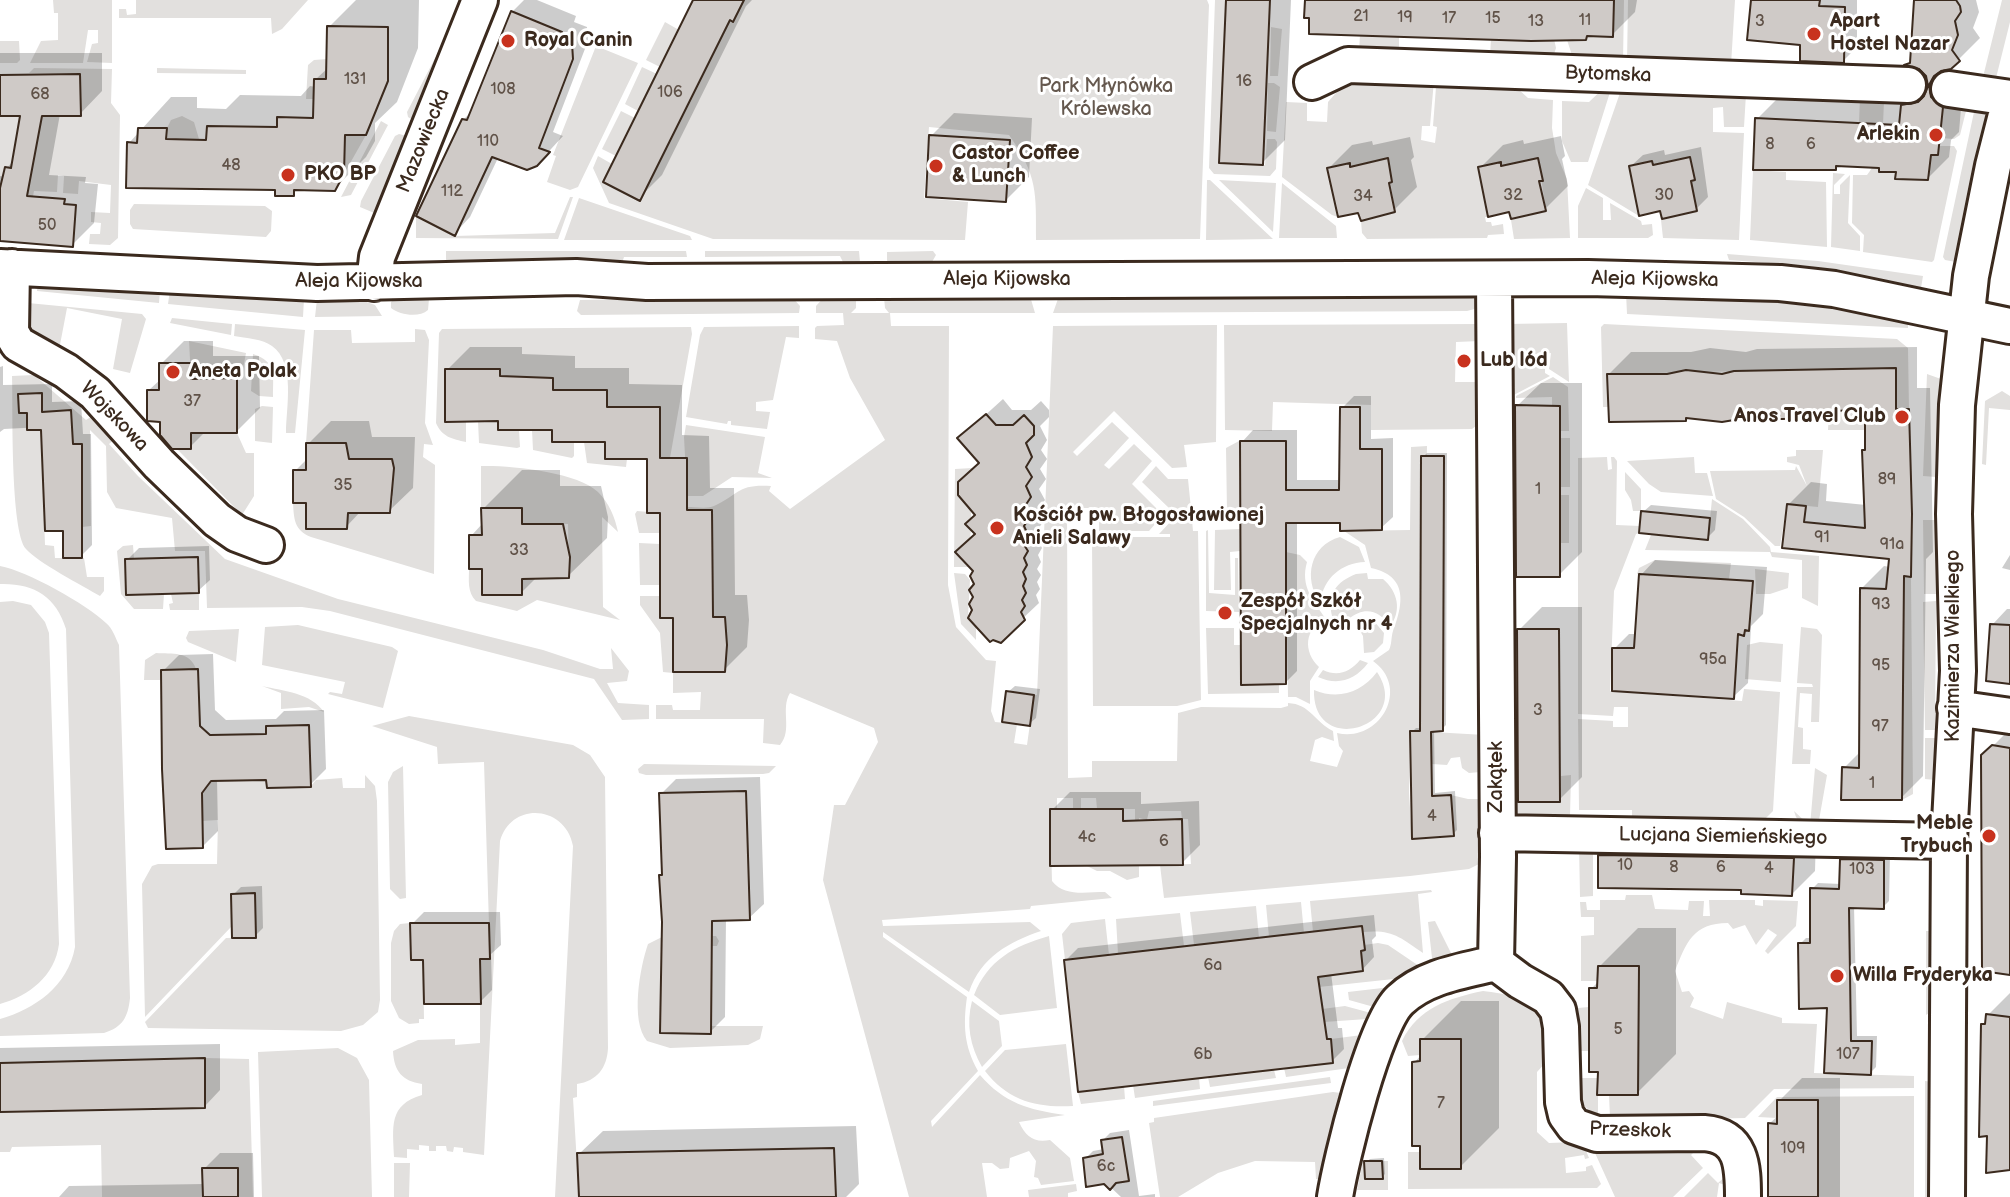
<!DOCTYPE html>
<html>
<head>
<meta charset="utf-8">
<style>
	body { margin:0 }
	canvas { display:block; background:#fff }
</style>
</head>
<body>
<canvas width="2010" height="1197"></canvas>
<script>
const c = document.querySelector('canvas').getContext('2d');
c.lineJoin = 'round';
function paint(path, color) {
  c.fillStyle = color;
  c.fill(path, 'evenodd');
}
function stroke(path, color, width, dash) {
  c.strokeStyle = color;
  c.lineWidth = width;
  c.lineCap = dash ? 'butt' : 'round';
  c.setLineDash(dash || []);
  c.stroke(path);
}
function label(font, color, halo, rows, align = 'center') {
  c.font = font + ' "Balsamiq Sans",sans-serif';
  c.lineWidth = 6;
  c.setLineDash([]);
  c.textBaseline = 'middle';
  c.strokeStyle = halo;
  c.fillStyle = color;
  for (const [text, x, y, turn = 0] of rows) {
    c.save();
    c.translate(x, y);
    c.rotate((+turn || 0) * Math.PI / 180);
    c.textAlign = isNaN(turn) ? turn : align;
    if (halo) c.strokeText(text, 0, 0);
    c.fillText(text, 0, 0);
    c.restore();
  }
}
paint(new Path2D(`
	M53,0H112V63L87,62L92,44L98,43V30H88L83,63H30L41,41L58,40V13H54Z
	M136,0H308L282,29L272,34L271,18H119V9H126L127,15L136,14Z
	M744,0H1207L1209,5L1200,239L1036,240C1036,193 1038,176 1009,135L929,127L924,198L968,202L965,240L713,239L609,203L593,168L598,156L612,164L603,182L639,200L730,20L734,21Z
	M1215,0H1226L1219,163L1265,165L1267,139H1275L1277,142L1276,169L1270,176L1214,174L1209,168Z
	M1614,0H1624L1623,62L1574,61L1567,40H1586L1587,36L1613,37L1612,2Z
	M1628,0H1735L1731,65L1627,63Z
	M2002,0H2010V22L1995,82L1981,85Z
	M665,22L679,30L660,67L646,60Z
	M1271,27L1282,29L1278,76H1270Z
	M1360,34L1399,36V53H1359Z
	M448,37L417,123L408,117L407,112L445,39Z
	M1491,39H1554L1556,48L1552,60L1490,56Z
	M0,41H19L20,60L17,63H0Z
	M596,46L638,63L578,187L570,190L547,182L556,156L553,155Z
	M327,59L326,79H314V99H306L308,65L314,60Z
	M642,67L657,74L638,111L625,104Z
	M34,68L112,69L111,103L120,115L118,238L110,245L89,244L90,234H100L101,223L91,222V212L110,213L111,185L79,181L78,194L63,193L64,176L58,175L57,192L34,191L32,202L25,201L36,148L15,145L11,168L5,167L0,188V116H81L80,73H29Z
	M157,68L246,70V74L157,73Z
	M1355,71L1434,80L1430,126H1422L1421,140L1435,143L1437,127L1433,126L1437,74L1505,77L1528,98L1553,100L1552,128L1556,153L1567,179L1570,238L1514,239L1511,220L1546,211L1538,158L1501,166L1500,162L1478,167L1488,217H1485L1486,222H1491L1492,226L1503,224L1504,234L1488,235L1487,238L1367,239L1362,233L1361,221L1395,212L1387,159L1350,167L1349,163L1327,168L1338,217L1332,215L1282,177L1286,102L1307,103V121L1327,122L1328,102Z
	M1611,81V89L1588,162H1571L1562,141V101L1589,102Z
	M1268,83H1274L1280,87L1276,132L1267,131Z
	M1621,90L1746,94L1744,127H1724L1723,107L1713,108V132L1744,133L1739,240L1663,238L1661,220L1697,210L1652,161L1629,166L1639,216L1588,185Z
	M1860,97L1881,99L1884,102L1883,124L1859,123Z
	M1977,98L1987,111L1970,183L1956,262L1945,260L1943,257Z
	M1943,103L1967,107L1960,135L1954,139L1940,138Z
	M621,111L635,118L616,156L602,149Z
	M182,116L194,122L199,139H185V143H167V128L171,120Z
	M381,121L388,125L351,195L341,197Z
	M399,134L411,137L379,215L360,207L361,201L395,136Z
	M345,135H366L344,174Z
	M1939,146H1954L1957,151L1934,260L1932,262L1863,252L1864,235L1852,223L1853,175H1867L1872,168H1879V172L1896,173V179L1928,180L1931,155H1938Z
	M1753,170L1786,172V180L1826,182L1827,247L1750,240Z
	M1833,173L1845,174L1834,185V194H1840V185L1850,175L1848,223L1860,236V251L1831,247Z
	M1207,180H1210L1273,239L1206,240Z
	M1219,180L1276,183L1273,232Z
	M1282,183L1336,226L1337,238H1279Z
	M1586,188L1603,198V220H1611L1610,203L1641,221L1642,225L1652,224L1653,235L1648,238H1578V206Z
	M570,197H573L558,239L416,238V216L455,236L555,233Z
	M579,198L690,236L692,240H564Z
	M134,204L265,206L272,211L271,231L266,237L133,229L130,224V210Z
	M446,251H686L687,257H624L622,263L446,264Z
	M705,251H859L860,262H843L840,256L705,257Z
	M933,251L936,255L932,262H887V252Z
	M1727,254L1818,261L1923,276L1921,288L1808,266L1729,260Z
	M38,282L160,290L159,303L37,291Z
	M170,290L304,299L303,317L168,304Z
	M1626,293C1726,294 1810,300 1908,322V328L1627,314Z
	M1465,295L1476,300L1482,307L1467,311L1053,313L1059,296Z
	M825,296L856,297V308L851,313H889L885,308L884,297L1030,296L1035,313H890L891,326H949L948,585L956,627L986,660L996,661L991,711L995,722L1017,724L1014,743L1027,745L1034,695H1037L1053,326L1217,325L1216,442L1184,445L1187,467L1172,468L1114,411L1073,452L1077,456L1112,422L1129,438L1104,465L1109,469L1134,444L1152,461L1132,484L1163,515L1149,531H1099V508H1067L1068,778L1092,777V761H1177L1178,713L1201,707L1281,708L1288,706V703C1310,704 1315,722 1333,731L1334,741L1322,737L1315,740L1310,761L1337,767L1343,751L1339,746L1337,733C1380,743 1411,688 1373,661L1389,650C1392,644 1391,637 1393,631C1403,605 1409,576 1371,568L1365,545L1344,531L1410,530L1411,447L1427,446L1420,731L1410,732L1409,793L1412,839L1454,836L1451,795L1468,799H1486L1483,862L1469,869L1410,876L1164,898L1160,865L1191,864L1188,819H1182L1181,811H1149L1147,820L1139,818V877L1127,880L1110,871H1097L1087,866H1123L1135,833V809H1097L1096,798H1081V809H1073V798H1057V809H1050L1052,881C1064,897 1086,892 1105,892L1112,898L1031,906L1030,909L882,920L883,926L1030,922L1041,931C1009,942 981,957 969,992L883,932V937L967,997C963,1025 964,1046 978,1071L931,1121L932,1127L980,1075C1004,1103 1029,1110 1065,1115L1019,1122C1026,1137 1034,1143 1050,1140L1070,1158L1074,1181L1041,1185L1038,1178L1034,1177L1036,1161L1029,1151L1010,1158L1009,1168L1000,1169L992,1163H982L987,1197H909L823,880L834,805H845L878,742L874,728L790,693C780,709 793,730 780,745L763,743L764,719H656V705H672L673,710H700L701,692L673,693V673L663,672L660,633L640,605V596H660V618H673V672H725L687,507C696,507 707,509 714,506C740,494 737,484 771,486L769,491L790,509L885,440L850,378L837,341L815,339V328L817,326L844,325L843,313H816V306Z
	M792,297L800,306L799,313L581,315L577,311L580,300Z
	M317,299L361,300L375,305L382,316L315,317Z
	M394,299H429L428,310C419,318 400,315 391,308V302Z
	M28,303L142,314L146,319L130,373L113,369L122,319L67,308L59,350L30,336Z
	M172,318L232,324L231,335L170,323Z
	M1567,323L1569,382L1549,369L1551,353L1528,357L1529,367L1545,366V373L1550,376L1508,398L1507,324Z
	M235,324L305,330L295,433H286C286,408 296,363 272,346C263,339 246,338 234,336Z
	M1480,324V341L1456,342L1455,382H1481V422L1472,429L1371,430V405L1273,402L1272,431L1225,430L1224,325Z
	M1604,324L1897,339L1908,348L1909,409H1896L1895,368L1608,374V407H1603L1601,327Z
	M799,326V338L786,337L773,400L756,402V411L770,412L767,429L731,425V421H728L727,424L686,417L700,335L704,327Z
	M691,327L692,334L670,458H660L607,411L606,391L446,422H466V442C452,439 442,437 436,423L439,333L442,329Z
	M415,329L425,330L429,340L425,423L433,445L424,444L423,457L435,465L434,574L311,537C294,530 294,519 293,503H306V529H346L345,513L392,512L393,496L345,459L346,443H306L314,330H351L352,343L415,342Z
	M189,341L246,353L243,369L237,378L191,379Z
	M253,354C277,362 273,375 273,397L259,396L251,391Z
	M1927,374L1941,379L1936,477L1923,476Z
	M34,375L86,420L102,410L122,433L109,444L138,476L225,559L338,599L543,650L600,669H613L611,648L629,671L627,681L607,683L618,703L649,705V719L622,720L594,679L330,611L302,607L207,608L205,551H175L172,518L116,508L107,492L106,446L90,430L91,526L82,527L81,466L73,444L71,411L42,412V393L19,394V413H27V430H41L45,545L54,546L55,558H84L87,577H104V591L100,596C83,586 37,562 26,549C10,531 13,406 12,376Z
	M1553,377L1568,387L1569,431H1559L1560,406H1552V397L1516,398V396Z
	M2002,391L2010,396V410L1989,408L1986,465L1982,464L1985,401Z
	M262,406L273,407L272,443L255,441V409Z
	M1865,410L1866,430H1828L1829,411Z
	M478,421H498V430H519L520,447L517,448L479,443Z
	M686,425L765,437L758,473L772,478L732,477L703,496H687L684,437Z
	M532,430H552L553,442H574V456L572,458L533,450Z
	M191,433H237L246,453H254V496L242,515L177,449H191Z
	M1560,438H1570V487H1560Z
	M1239,441L1240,511L1227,512L1226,448Z
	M584,442H605L627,459L626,467L587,463Z
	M1796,450H1823L1818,507L1787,504L1780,546H1775L1744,517L1716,499L1710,471L1795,470L1796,466L1807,486L1799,465L1787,462V457L1796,456Z
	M1607,457L1608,470L1612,469L1611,457H1614L1617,461L1616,525L1640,526L1639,533L1636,534L1614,591L1610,691L1742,701L1744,689L1780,692L1773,811L1754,830L1632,828V810H1579L1578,719L1613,721V727H1628V707H1614L1613,716L1578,714V458Z
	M1694,457L1695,473H1707L1713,496L1661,492L1649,484L1627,461Z
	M481,466C509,465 578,472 598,492C609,503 615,517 618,532L602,517L603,607L620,620L537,600L517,611L476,601C467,592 469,580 469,569H482V595H522L521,579L569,578L568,524H521L481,508Z
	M1156,466L1168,479H1188L1191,509H1170L1142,482Z
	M973,468L958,482V495L971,510V518L966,525L971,530L970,538L958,555L969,567H954L955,469Z
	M1625,472L1641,489V511H1633L1631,500L1625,490Z
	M1560,495H1569V543H1560Z
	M1712,499L1743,519L1770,547L1771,552L1819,556L1818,606L1802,598V560L1772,557L1770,552L1645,550L1651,535L1708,539Z
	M637,511L660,513V533H639L635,514Z
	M1172,520H1192L1193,531H1198L1201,700L1177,706H1093L1092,537H1170V534H1159Z
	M1923,520H1936V594H1924Z
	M1240,529V551L1230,552L1231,590H1214L1215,530Z
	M1208,530L1209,593L1235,595V558H1238L1239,612L1206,611V531Z
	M1340,537L1359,547L1365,562C1341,563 1324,578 1320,602C1303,579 1310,545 1340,537Z
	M639,543L660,544V585H640Z
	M133,545L134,559L125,560L126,595L164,594L163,609H134L121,594L117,551L123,546Z
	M1286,552L1300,555L1307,562C1300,586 1313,601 1326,619C1304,628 1303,652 1319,667L1310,681V704L1296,697H1288Z
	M1655,560L1731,563L1729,579L1637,574L1639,568Z
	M0,566C27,571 86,604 106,623C113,629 115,637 119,645L130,998C128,1017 123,1027 104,1033L0,1036V1019C35,1009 68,986 75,947L66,629C56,596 33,583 0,584Z
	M1755,569L1789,573L1788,588L1770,594H1756Z
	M954,573L965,574L970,580L968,617L976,627V640L961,624Z
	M1356,574L1367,573L1368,579H1383C1398,592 1402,610 1390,627C1380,610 1364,606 1349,619L1332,616C1327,594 1336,582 1356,574Z
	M1904,576L1911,577L1913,794L1902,800Z
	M199,593V610H170L169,604L173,603L171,594Z
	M13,601L31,605L45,622L49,633L59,944C55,976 29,996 0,1004V602Z
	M1936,601L1935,730H1925L1923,602Z
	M1363,620L1374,621L1384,633L1383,643L1374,652L1364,653L1363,636L1356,624Z
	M298,625L392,647L398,651L383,708L328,694L330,692L342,694L345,682L262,665L265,627Z
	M1801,627L1817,629L1822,635L1819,722H1811L1812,694L1800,693L1798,727L1803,728V749L1811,750L1810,764H1792L1797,687H1813L1812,684L1797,683Z
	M1206,628H1234V645H1241L1240,685H1279V693L1208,694Z
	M239,629L236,662L188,642L186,638L189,631Z
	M1760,642L1783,644L1781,682L1745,679L1747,645Z
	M156,653C172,654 190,651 196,669L162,670L161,680H144L145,660Z
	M1360,660L1368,663C1355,680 1338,686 1318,677L1323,670C1338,677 1350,672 1360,660Z
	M1377,672C1414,727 1312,758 1314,690C1338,700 1361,693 1377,672Z
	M262,686C284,691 311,693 324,712L309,707L281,709V693Z
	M409,716L573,745L590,755L605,777L608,1048C607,1068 597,1081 577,1084V1097L573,1098L579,1197H555L573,846C566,806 512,800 500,841L484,1155L463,1152V1148L454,1147L453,1152L447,1151L446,1146H436V1151H429V1146L419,1145V1150L407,1149V1158L394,1157C393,1127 388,1105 422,1095V1084C402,1081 394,1071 393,1051L418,1040L455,1039V1045L480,1043V959L490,958L484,762L438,764L437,747L372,726Z
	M1432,732L1485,735L1491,771L1469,773L1462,768L1460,757L1451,758L1447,765L1432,764Z
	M1925,738H1936L1935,780L1925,779Z
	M644,764L776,766L769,773L763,774L646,775L639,773L638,769Z
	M403,766L406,898L400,899L390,889L388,782L393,772Z
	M1815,768L1827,775L1818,826L1805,828L1796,817L1794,811L1810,826Z
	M1509,774H1517V802H1560L1561,776L1571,775L1570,816L1565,822L1520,819L1514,814Z
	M365,775L375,786L377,801L380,1000L378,1012L363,1025L341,1031L148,1028L145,1022L226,938L256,937L232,926L145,1017L142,884L152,866L158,864H217L218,820L202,821V791L208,787L210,781L266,780L267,788L310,787L316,780L342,778L343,788H365Z
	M1579,844H1593V896L1580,897Z
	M1431,890L1432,892L1418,894L1423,953C1400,937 1392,929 1363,932L1362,926L1313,932L1310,901Z
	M1626,895H1652L1655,909L1688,910L1689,901H1704L1703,916H1710L1709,900H1755V905L1763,906V900L1798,901L1796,926L1768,954L1765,951L1777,935L1768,929L1756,945L1745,925L1733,929L1728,923C1693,923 1686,943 1675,971L1682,992L1689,991L1694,998L1690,1007L1723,1019L1727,1002L1782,1018V1023L1817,1024L1814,1073L1914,1076V1088L1774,1089L1745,1118L1663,1120L1610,1117L1609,1095L1638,1094L1639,966H1598L1597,981H1581V936L1594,935V917H1581L1580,902H1586L1587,910H1600V900H1625Z
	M1301,902L1304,933L1269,937L1266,905Z
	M1256,906L1259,938L1194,945L1190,912Z
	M1180,913L1184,946L1118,954L1116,919Z
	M1105,919L1109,955L1065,960L1062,934L1071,923Z
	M1435,921L1452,955L1436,961L1432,958L1428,922Z
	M410,923L411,960H423L424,1019H419V1023L409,1024L399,1018L391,1001V943L394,931L400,924Z
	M1926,931H1934L1933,1010L1926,1015Z
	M716,936L719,941L717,946H661L660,1033L711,1034V1026H763L760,1039L748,1045L670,1048L647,1041C630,1021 640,967 648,944L662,937Z
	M1049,936L1057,1008L1000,1015L974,995C988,960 1014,946 1049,936Z
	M1378,943L1388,945L1422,968L1403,978L1319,987L1318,977L1363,971L1361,951L1365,950L1364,945Z
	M1391,987L1374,1007L1349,1000L1348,992Z
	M1483,991C1503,993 1539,999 1545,1022C1548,1034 1546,1049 1547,1061L1537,1072V1132L1549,1143L1575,1142L1576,1148H1585L1589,1158L1585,1159L1584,1155L1565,1158L1566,1173L1586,1171V1167L1592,1165L1601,1184L1597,1188L1408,1189V1152H1420L1461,1168V1040L1420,1055L1408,1056L1402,1041C1418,1008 1449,998 1483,991Z
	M972,1001L999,1021L1002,1046L982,1067C970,1046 966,1024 972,1001Z
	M1345,1006L1371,1013L1367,1019L1324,1022L1322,1009Z
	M1589,1007L1598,1040H1589V1051H1579L1578,1008Z
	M1362,1035L1349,1068L1286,1077L1284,1068L1331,1039Z
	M1066,1044L1073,1106C1037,1108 1008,1101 985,1071L1005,1050Z
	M338,1048L357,1058L369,1080L372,1197H262L258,1052Z
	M205,1058L249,1059L253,1197H238L237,1168H202L203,1197H102L101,1145L12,1147L10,1152H0V1112L205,1108Z
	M1274,1070L1276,1078L1210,1087L1208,1077Z
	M1330,1077L1331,1083L1153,1106V1101Z
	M1199,1078L1200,1089L1135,1098L1133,1085Z
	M1579,1078H1598V1117L1583,1105Z
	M1925,1081L1933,1082V1197H1925Z
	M1124,1086L1125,1099L1081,1104L1078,1092Z
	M1333,1092L1341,1093L1324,1161L1323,1176L1320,1179H1316L1315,1162L1255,1161L1218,1173L1178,1197H1160L1149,1123L1154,1122V1118Z
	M1914,1096V1197H1818L1778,1100L1777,1118L1758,1117L1777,1097Z
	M1590,1142H1704L1691,1155L1703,1168L1673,1197H1615Z
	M1363,1161L1365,1179H1382V1161H1388V1190H1357Z
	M394,1163H410L409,1197H394Z
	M1708,1173L1718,1183L1729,1173L1731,1187L1719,1183L1717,1197H1684Z
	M1076,1184L1077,1191L1068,1193V1197H1029L1028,1190Z`), '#e2e0de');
paint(new Path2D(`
	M356,0H419L418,48L397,102L375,123V141L366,157L334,189L298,188L293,194L129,143L171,97H197V108L226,109L240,95L301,96L310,86L316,87V79L329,67V27Z
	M524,0H537L576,16L574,22L587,27L588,41L553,132L563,136L540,161L498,158L470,217L455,233L463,120L473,110L512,12Z
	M697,0H752L746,6L662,175L639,198Z
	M1228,0H1291L1285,140L1262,163Z
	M1307,0H1637L1635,12L1612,35L1589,34L1586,38Z
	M1753,0H1857V47L1843,61L1802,44Z
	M1916,0H1976L1979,12L1973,28L1980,38L1951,67L1952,75L1963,85L1959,132L1951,140L1949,157L1928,178L1881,166L1839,164L1835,168L1757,119L1779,97L1905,103L1925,84L1930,83L1927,74L1919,66L1908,64L1912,60Z
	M0,53H102V91L80,114H60L49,175L86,177L85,183L98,184L94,223L72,245L0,238V176L5,177L7,168L14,160L23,114H0Z
	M954,113L1032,118L1029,177L1006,200L931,136Z
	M1561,136L1565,156L1562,159L1568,186L1545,209L1480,168L1503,145L1523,140L1524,144Z
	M1410,137L1414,157L1411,160L1417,187L1394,210L1329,168L1352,145L1372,141L1373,145Z
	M1701,147L1708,197L1696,209L1631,166L1643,155L1664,150L1665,155Z
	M184,341H213V356H259L260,408L237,431H206L190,447L162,420L149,390L161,379V364Z
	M470,347H522V354L575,356V368H629V384L682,385V435L709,436L710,488H734L735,595H747L749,620L747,647L724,670L675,616L662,511L649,457L607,440L554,428L500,419L447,370Z
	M1917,347V388H1930L1933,552L1926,559L1923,776L1901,798L1844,768L1861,751L1862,588L1884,566L1890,567L1891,557L1784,546L1788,505L1811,482L1827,484L1826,501L1866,505L1864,451L1867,448V408L1835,409L1828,416L1609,374L1631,352H1691L1710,348L1746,352L1757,349Z
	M3,366V385L52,384V402L81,401L83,434H91L92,545L81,556L66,529L43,427L4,429L0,432V367Z
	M1541,383H1582V552L1559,575L1517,406Z
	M1354,396H1371V439L1393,438V517L1381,528L1342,521H1297V671L1286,682L1242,442L1253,430H1297V480H1341L1342,408Z
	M1003,399L1012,410H1031L1041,401L1049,410V417L1040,426L1047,440L1041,450L1047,459L1040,469L1046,479L1039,489L1045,500L1039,509L1044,520L1039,528L1043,534L1038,540L1042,548L1038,555L1041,562L1037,569L1041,575L1037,582L1040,589L1036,595L1039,603L1000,640L975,598L981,463L960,438Z
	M331,421H369L372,437H415L413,488L389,511H361L346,527L308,501L295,471L308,458V444Z
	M1427,453H1447L1446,725L1442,729L1434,730L1435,793L1455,791L1457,830L1453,834L1414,837L1412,732L1416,728H1422L1423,457Z
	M522,470H560V486H601L608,517L607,538L568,576L537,577L521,593L484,567L471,536L483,523V509Z
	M1651,505L1717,511L1715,530L1708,537L1643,512Z
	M209,546L210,580L198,591L127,560L139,548Z
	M2010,555V570L2002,568Z
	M1655,560L1767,567L1763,614L1751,626L1748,683L1733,697L1614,649L1629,634H1637L1641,575Z
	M1542,607H1582V777L1559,800L1519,630Z
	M2007,609H2010V682L1992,625Z
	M213,654L215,710L226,720L276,719L284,711L324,710L326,769L310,785L268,778L217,779L218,831L203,846L163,671L179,655Z
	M1015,686L1040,689L1036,718L1029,724L1008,692Z
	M2010,729V973L1983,756Z
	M760,777L764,904L749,918L726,919L725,1017L710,1032L664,922L661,876L664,873L661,794L676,779Z
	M1070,792H1141V804L1199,801L1200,845L1182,863L1052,810Z
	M1623,833L1816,836L1815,871L1792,894L1743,888L1600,856Z
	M1847,854L1890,855L1889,901L1883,907L1854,906L1857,1036H1877L1876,1067L1870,1073L1829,1006L1800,944L1806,938H1812V889L1818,883L1841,884L1842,860Z
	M262,886L263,928L255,936L233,895L241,887Z
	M424,912H500L501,945L491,954L492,990L480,1002L425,958L412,924Z
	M1374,915L1376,936L1372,940L1374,957L1362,970L1331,973L1338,1028H1342L1344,1049L1332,1061L1066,960L1078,948Z
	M1638,928H1676V1054L1637,1093L1591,989L1599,981L1600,966Z
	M2010,993V1168L1989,1134L1983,1025L1987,1021L1988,1015Z
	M1461,1001H1499V1128L1460,1167L1414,1063L1422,1054V1040Z
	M220,1044V1090L205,1106L0,1110V1048Z
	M1802,1078H1840V1197H1771L1770,1123L1779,1115V1101Z
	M856,1126L859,1184L846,1197H581L579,1154L603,1131Z
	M1129,1130L1139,1196L1155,1194V1197H1121L1105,1182L1085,1159L1093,1151L1104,1149L1103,1140L1110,1133Z
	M220,1153H253L254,1197H59L69,1186L204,1184V1169Z
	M1384,1158L1385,1174L1382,1177L1366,1162L1370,1159Z`), '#0003');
const building = new Path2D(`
	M693,0H744L733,22L730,20L640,201L603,182Z
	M1226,0H1270L1263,165L1219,163Z
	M1305,0H1614L1613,37L1587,36L1586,40L1531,41L1309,34V18H1304Z
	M1751,0H1820L1819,6L1845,7L1844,63L1800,61V45L1747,40Z
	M1914,0H1956L1960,6L1961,12L1955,21L1958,35L1952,50L1960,61L1951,69L1941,71L1934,76L1929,85L1931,97L1943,107L1938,155H1931L1928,180L1895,179L1896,172H1879V168L1836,166V170H1753L1755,118L1899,125L1901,105L1918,102L1924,96L1928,86L1926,76L1919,69L1904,65L1910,63Z
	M511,11L562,32L560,38L572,43L573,59L539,148L550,152L537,166L527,170L492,157L455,236L416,216L462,119L467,120Z
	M327,26L388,27V81L366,135H345L344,174L335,191L294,190V196H275V190L126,188L127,142L137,143L138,128H167L166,139L206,140L207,126L277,127V117L313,118L314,79H326Z
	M80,74L81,116H42L27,196L65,199L64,204L76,205L73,247L0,241V188L5,167L11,168L20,116H0V75Z
	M929,135L1010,140L1006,202L926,197Z
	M1690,157L1695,180L1691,181L1697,211L1662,219L1660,211L1639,216L1629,166L1652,161L1653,165Z
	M1388,158L1392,182L1389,183L1395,212L1361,221L1358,213L1338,217L1327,168L1350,163V167Z
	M1538,158L1543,181H1539L1546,211L1511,219L1509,212L1488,217L1478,167L1501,162V166Z
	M159,363H191V379L237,378V433H191V449H172L160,435V422L147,421V390H159Z
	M1896,368V409H1909L1912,514L1911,577L1904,576L1902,800H1841L1842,767L1859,768L1860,588L1886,589L1889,559L1782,548L1787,504L1806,506L1804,522L1865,528L1862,450H1865V410L1829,411V418L1734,420L1722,422L1686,418V421L1609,422L1607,374H1667L1686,370L1722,374L1734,371Z
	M445,369H500V376L553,378V390H607V407H660V458H687V510H712L713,617H725L727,645L725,672H673V618H660V513H647V459H605V442H552V430H498V421L445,422Z
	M42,393V412L71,410L73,444H82V558H63V531H45L41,430H27V413H19L18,394Z
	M1515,405L1560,406V577H1516Z
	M1340,407H1360V449H1382V530L1340,531V523H1286V684L1241,685L1240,441H1286V490H1339Z
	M986,414L996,425H1013L1024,415L1034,426V435L1026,443L1032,457L1026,467L1032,477L1026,486L1031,497L1025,506L1030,517L1024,526L1029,537L1024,545L1028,551L1024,558L1027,565L1023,572L1026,579L1023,586L1026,593L1022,600L1025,606L1021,612L1025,620L1001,643L993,640L990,642L968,618L972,610L969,604L973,597L969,590L974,584L970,576L973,571L955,552L975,534L965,524L975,515L958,495V482L979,463L957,438Z
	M306,443H346L349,459H392L394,468L390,513H348L347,529H306V503H293V470H306Z
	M1421,456H1444L1443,731L1431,732L1432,796L1451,795L1454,836L1412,839L1410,731H1420Z
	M481,508H522V524H563L570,557L569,578L522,579V595H482V569H469V535H482Z
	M1641,511L1710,518L1708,540L1639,533Z
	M198,557L199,593L126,595L125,559Z
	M1639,574L1753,581L1749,631L1745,630L1744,636L1738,634L1734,699L1612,691V648H1634Z
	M1990,624L2010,625V684L1986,681Z
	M1517,629H1559L1560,802H1518Z
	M198,669L200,726L210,735L266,734V726L309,725L311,787L267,788L266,780L211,781L202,793L203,848L166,849L162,769L161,670Z
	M1006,691L1034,695L1030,726L1002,722Z
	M1992,745L2010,748V975L1982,971L1981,755Z
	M746,791L750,920L712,921L711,1034L660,1033L662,922L659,875H662L659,793Z
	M1050,809H1123V821L1182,819L1183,865L1050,866Z
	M1598,855L1794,858L1792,896L1741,894V890L1598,888Z
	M1840,859L1884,860V909L1849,908L1851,1041H1872L1871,1075L1824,1073L1827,1008L1799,1009L1798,943H1810V888L1839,889Z
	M255,893L256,938H232L231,894Z
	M410,923H489L490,959H480L481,1004H424L423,960H411Z
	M1362,926L1365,950L1361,951L1363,971L1318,977L1327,1039H1331L1333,1063L1078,1092L1064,960Z
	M1598,966H1639L1638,1095H1597L1598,1072H1589V988H1597Z
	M1986,1014L2010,1017V1170L1986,1173L1987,1136L1979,1137L1981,1024H1985Z
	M1420,1039H1461V1169H1420V1146H1412V1062L1420,1061Z
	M205,1058V1108L0,1112V1063Z
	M1777,1100H1818V1197H1768V1123L1777,1124Z
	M1122,1137L1129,1181L1116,1183L1110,1190L1104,1184L1086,1187L1083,1158L1103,1154L1101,1140Z
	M834,1148L836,1197H579L577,1153Z
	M1364,1161H1382L1383,1179H1365Z
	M202,1168H238V1197H203Z`);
paint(building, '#cfcac7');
stroke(building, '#3b2a1e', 2);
const minor = new Path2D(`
	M1312,82L1348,65L1908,85
	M1949,89L2010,98
	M0,267L317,283L576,277L647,282L1588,278L1780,283L1834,289L2010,326
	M12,267L11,332L18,344L66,371L95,393L159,464L217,520L237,534L266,545
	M1494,279L1498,857L1496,963
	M374,283L377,257L480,0
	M1955,708L2010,716
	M1497,833L1949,841
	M1496,963L1520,981L1548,997L1558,1010L1561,1027L1563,1102L1566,1115L1574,1126L1597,1134L1704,1133C1742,1136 1743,1166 1743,1197
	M1335,1197C1341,1159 1374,1024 1400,1000C1425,976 1463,971 1496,963
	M1947,1197L1949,841L1958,671L1954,514L1957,405L1971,276L1993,166L2010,99`);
stroke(minor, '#3b2a1e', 40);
stroke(minor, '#fff', 34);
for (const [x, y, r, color] of [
	[1814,34,8,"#c8321e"],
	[508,41,8,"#c8321e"],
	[1936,135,8,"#c8321e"],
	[936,166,8,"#c8321e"],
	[288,175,8,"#c8321e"],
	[1464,361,8,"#c8321e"],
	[173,372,8,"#c8321e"],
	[1902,417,8,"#c8321e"],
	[997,528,8,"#c8321e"],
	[1225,613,8,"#c8321e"],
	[1989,836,8,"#c8321e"],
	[1837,976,8,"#c8321e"]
]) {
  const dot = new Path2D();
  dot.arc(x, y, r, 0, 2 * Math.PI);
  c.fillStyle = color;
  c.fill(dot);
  stroke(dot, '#fff', 3);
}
label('16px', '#605248', null, [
	["21",1361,17],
	["19",1405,18],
	["17",1449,19],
	["15",1493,19],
	["11",1585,21],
	["13",1536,22],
	["3",1760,22],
	["131",355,80],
	["16",1244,82],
	["108",503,90],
	["106",670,93],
	["68",40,95],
	["110",488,142],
	["8",1770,145],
	["6",1811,145],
	["48",231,166],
	["112",452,192],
	["32",1513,196],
	["30",1664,196],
	["34",1363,197],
	["50",47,226],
	["37",192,402],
	["89",1887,480],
	["35",343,486],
	["1",1538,490],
	["91",1822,538],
	["91a",1892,545],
	["33",519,551],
	["93",1881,605],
	["95a",1713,660],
	["95",1881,666],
	["3",1538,711],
	["97",1880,727],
	["1",1872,784],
	["4",1432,817],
	["4c",1087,838],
	["6",1164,842],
	["10",1625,866],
	["8",1674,868],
	["6",1721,868],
	["4",1769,869],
	["103",1862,870],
	["6a",1213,966],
	["5",1618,1030],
	["6b",1203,1055],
	["107",1848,1055],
	["7",1441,1104],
	["109",1793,1149],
	["6c",1106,1167]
]);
label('bold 20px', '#3b2a1e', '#fff', [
	["Apart",1830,22],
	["Hostel Nazar",1830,45],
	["Royal Canin",524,41],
	["Arlekin",1920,135,"right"],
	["Castor Coffee",952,154],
	["& Lunch",952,177],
	["PKO BP",304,175],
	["Lub lód",1480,361],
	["Aneta Polak",189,372],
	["Anos Travel Club",1886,417,"right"],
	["Kościół pw. Błogosławionej",1013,516],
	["Anieli Salawy",1013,539],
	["Zespół Szkół",1241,602],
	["Specjalnych nr 4",1241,625],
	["Meble",1973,824,"right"],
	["Trybuch",1973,847,"right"],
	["Willa Fryderyka",1853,976]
], 'left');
label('20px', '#3b2a1e', '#fff', [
	["Bytomska",1608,75,2],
	["Mazowiecka",424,141,-68],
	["Aleja Kijowska",1007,280],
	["Aleja Kijowska",1655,280,1],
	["Aleja Kijowska",359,282],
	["Wojskowa",114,417,46],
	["Kazimierza Wielkiego",1954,646,-90],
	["Zakątek",1497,777,-90],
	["Lucjana Siemieńskiego",1723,837,1],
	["Przeskok",1630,1131,2]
]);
label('20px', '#65584e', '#fff', [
	["Park Młynówka",1106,87],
	["Królewska",1106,110]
]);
</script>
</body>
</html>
